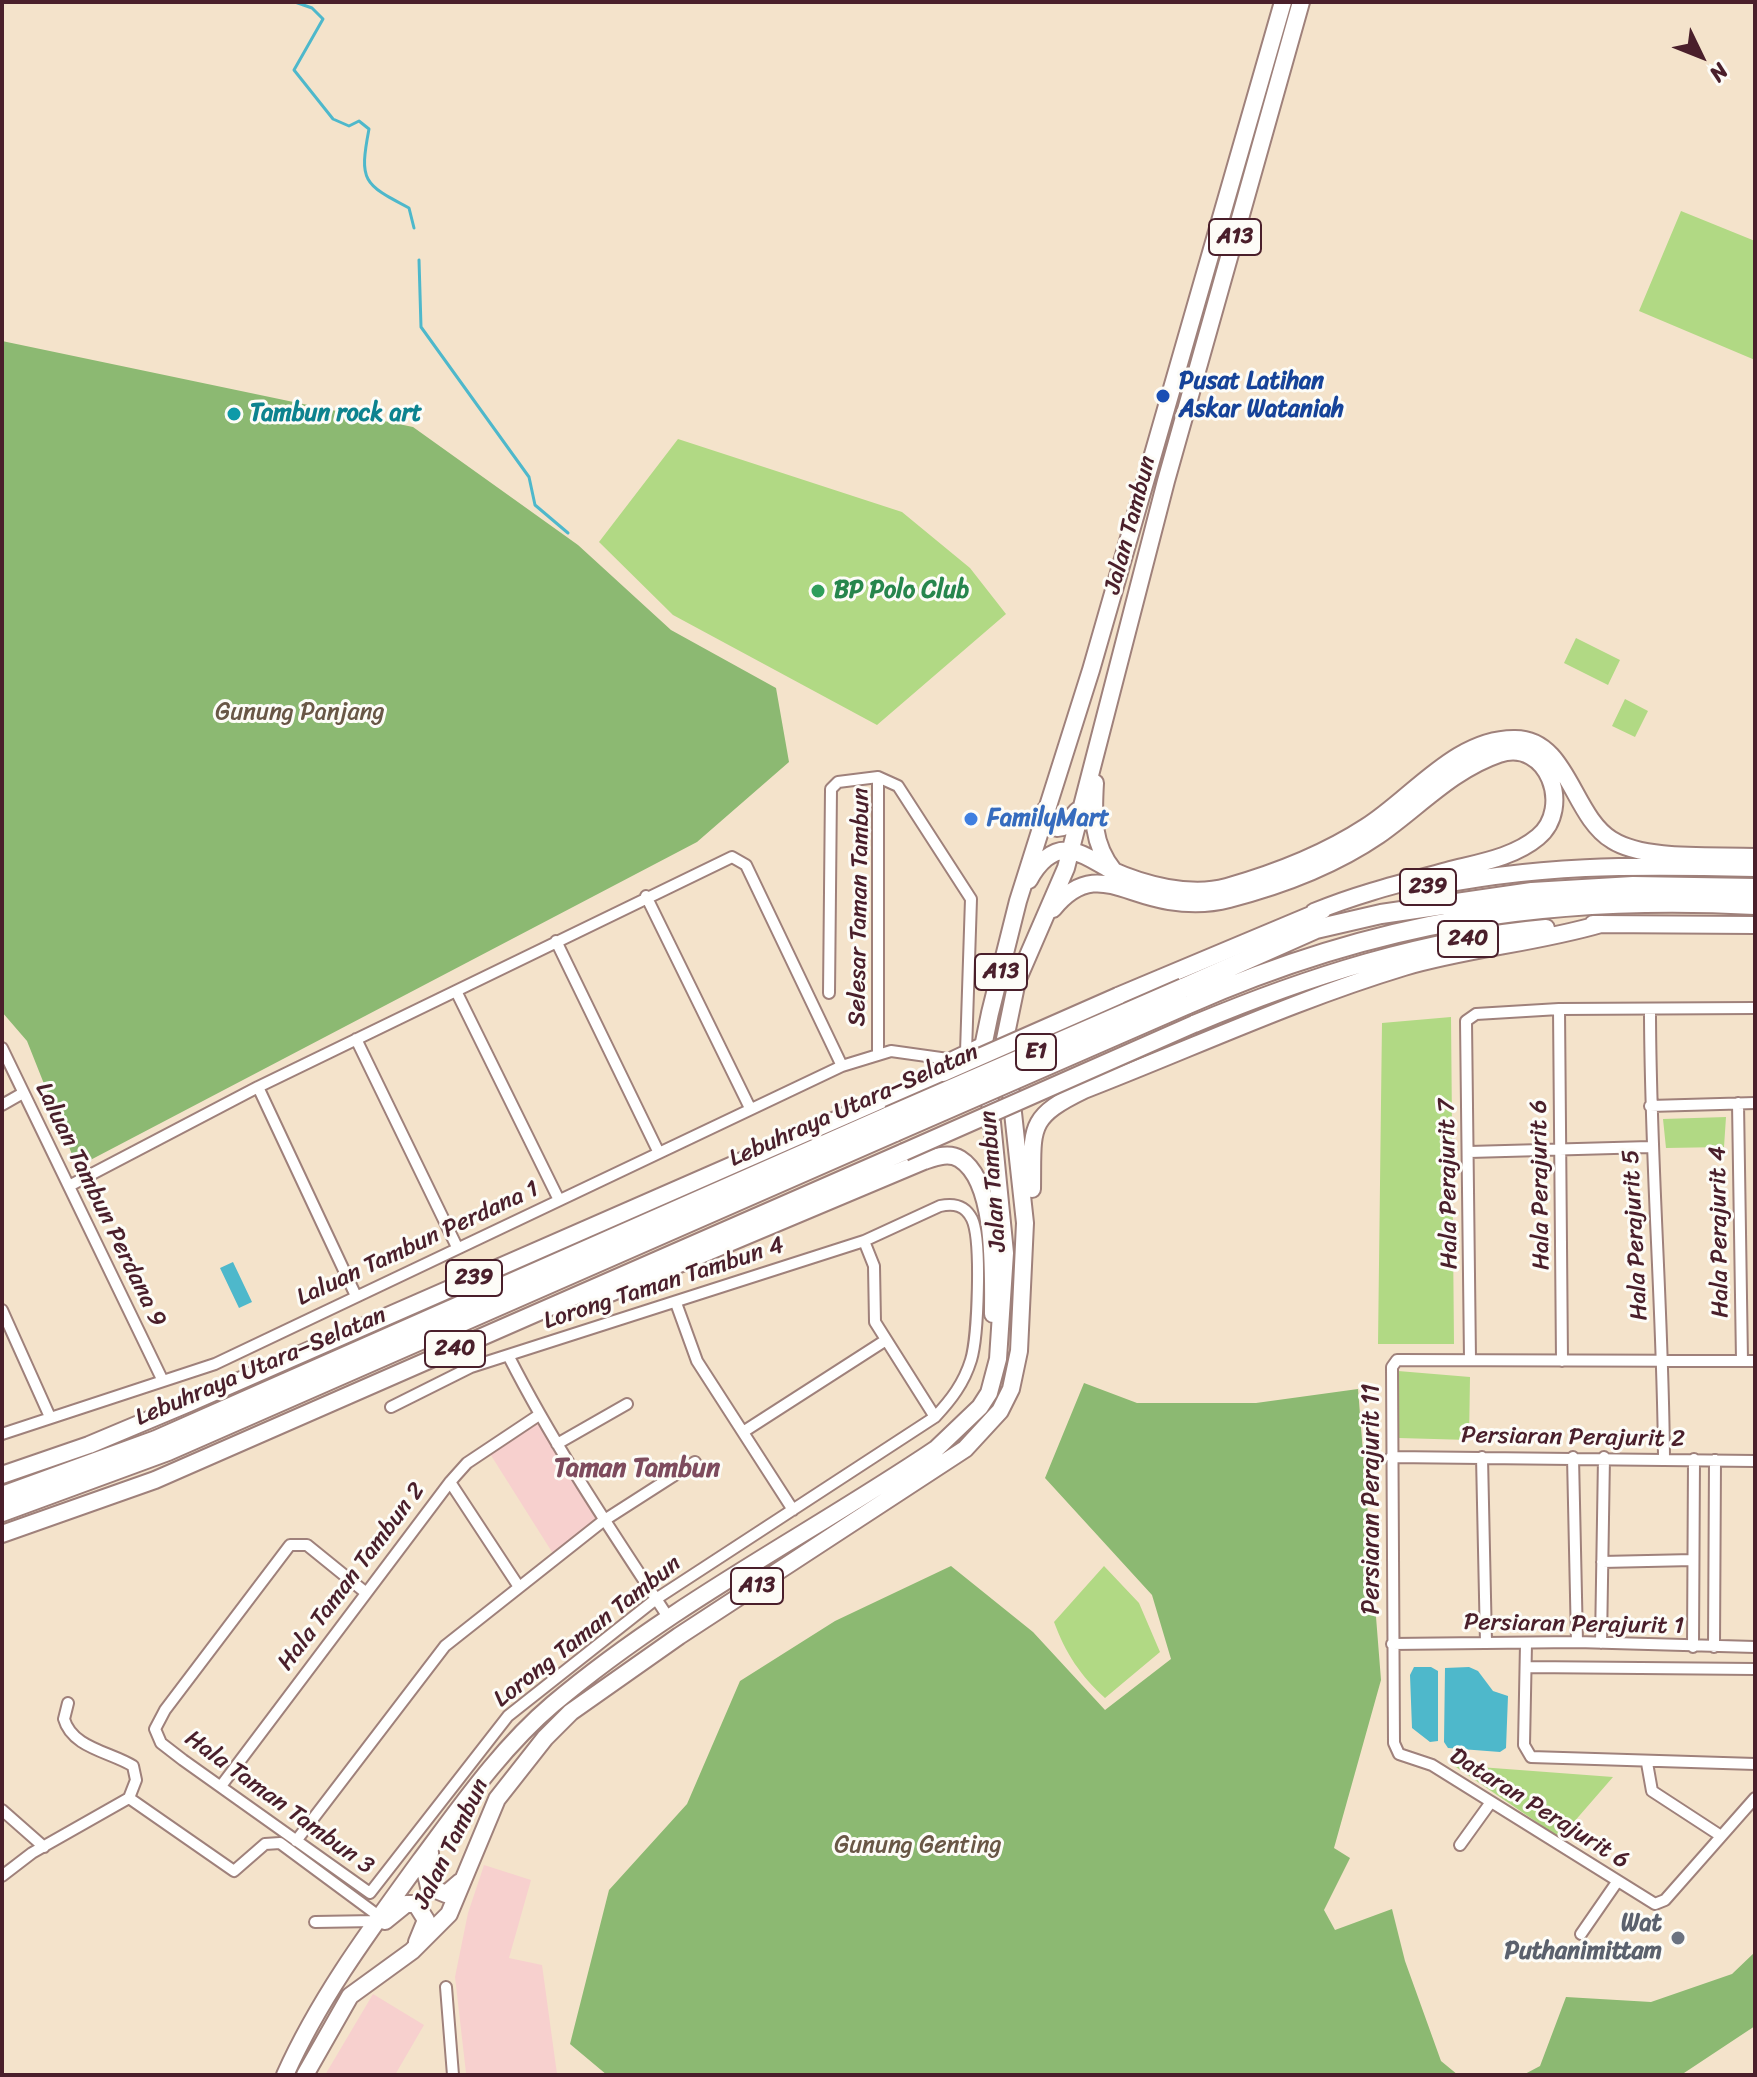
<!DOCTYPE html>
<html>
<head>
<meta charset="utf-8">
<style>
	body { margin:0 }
	#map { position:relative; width:1757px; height:2077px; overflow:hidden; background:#f4e3cb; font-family:Sriracha,sans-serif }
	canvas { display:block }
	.frame { position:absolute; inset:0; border:4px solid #4a1f2b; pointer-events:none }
	.north { position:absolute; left:1661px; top:16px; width:80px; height:80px; -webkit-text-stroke:6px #fdfcf7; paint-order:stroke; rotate:133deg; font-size:22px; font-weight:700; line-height:32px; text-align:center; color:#4a1f2b }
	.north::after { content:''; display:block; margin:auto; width:28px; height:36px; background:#4a1f2b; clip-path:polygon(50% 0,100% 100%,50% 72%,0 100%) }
</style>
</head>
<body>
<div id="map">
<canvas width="1757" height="2077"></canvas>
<div class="frame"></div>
<div class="north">N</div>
</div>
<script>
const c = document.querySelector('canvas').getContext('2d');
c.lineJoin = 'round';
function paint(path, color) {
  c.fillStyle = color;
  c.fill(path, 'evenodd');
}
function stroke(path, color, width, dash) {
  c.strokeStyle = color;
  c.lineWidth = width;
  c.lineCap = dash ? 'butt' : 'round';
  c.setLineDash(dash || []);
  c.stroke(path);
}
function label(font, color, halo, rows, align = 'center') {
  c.font = font + ' Sriracha,sans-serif';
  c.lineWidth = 6;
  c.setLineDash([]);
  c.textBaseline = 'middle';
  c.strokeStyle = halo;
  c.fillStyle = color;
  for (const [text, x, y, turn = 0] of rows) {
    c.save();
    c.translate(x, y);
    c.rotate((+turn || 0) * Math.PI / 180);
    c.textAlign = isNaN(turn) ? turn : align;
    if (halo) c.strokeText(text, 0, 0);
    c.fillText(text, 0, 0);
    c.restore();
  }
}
paint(new Path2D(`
	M541,1416L602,1519L557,1560L487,1449Z
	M484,1865L531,1880L509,1958L542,1965L557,2074L466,2073L455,1977L468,1913Z
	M373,1994L424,2025L395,2075H325Z`), '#f7d0ce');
paint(new Path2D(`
	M1681,211L1755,241V360L1639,311Z
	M678,439L902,512L970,568L1006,614L877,725L673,615L599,542Z
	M1576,638L1620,660L1608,685L1564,663Z
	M1625,699L1648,711L1635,737L1612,726Z
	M1451,1017L1454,1344H1378L1382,1023Z
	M1726,1117L1724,1147L1666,1148L1663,1119Z
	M1398,1371L1470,1377L1469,1440L1399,1438Z
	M1104,1566L1139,1603L1160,1652L1105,1698C1080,1675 1066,1654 1054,1622Z
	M1453,1765L1613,1777L1560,1838Z`), '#b1d984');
paint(new Path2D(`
	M2,341L413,427L578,545L671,630L776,688L789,762L697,842L77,1167L27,1041L2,1012Z
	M1084,1383L1137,1403H1256L1358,1389L1381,1680L1334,1848L1350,1858L1324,1910L1335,1930L1392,1909L1405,1961L1441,2061L1458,2075H607L570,2044L609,1890L687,1804L740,1681L835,1621L951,1566L1033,1632L1105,1710L1171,1659L1152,1595L1045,1478Z
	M1755,1952V2026L1681,2075H1523L1540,2066L1566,1997L1651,2002L1732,1974Z`), '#8cb972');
paint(new Path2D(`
	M233,1262L252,1302L239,1308L220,1268Z
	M1414,1667H1431L1438,1671V1741L1430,1742L1412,1728L1410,1675Z
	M1469,1667L1478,1671L1493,1691L1508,1696L1506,1748L1500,1752L1448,1748L1444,1742L1445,1668Z`), '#4eb8cb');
stroke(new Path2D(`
	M295,2L312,8L323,19L294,70L333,119L349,126L359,121L369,129C359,181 363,184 409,208L414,228
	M419,260L421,327L529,477L535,505L568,533`), '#4eb8cb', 3);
const minor = new Path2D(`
	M646,896L750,1108
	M556,941L658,1151
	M456,991L559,1200
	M829,993L831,789L838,782L878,777
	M1559,1009L1562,1361
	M1650,1009C1650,1159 1663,1309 1664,1459
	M356,1039L457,1247
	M2,1048L162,1379
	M878,1054V777L898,786L971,899L966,1052
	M258,1087L356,1296
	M1738,1103L1742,1361
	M2,1105L23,1093
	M1650,1106L1755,1103
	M1469,1152L1650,1147
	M69,1186L258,1087L732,857L746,865L842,1066
	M864,1241L874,1266L875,1322L935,1417
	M676,1303L697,1361L793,1510
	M2,1310L50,1417
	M509,1357C556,1449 613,1533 670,1620
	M1470,1359L1466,1021L1476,1014L1559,1009L1755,1008
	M1755,1361L1397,1360L1392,1367L1394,1743L1399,1754L1432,1765L1655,1904L1665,1900L1755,1798
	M743,1432L886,1340
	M2,1434L215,1364L842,1066L891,1051L948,1059L984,1042
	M557,1444L627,1404
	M1391,1457L1755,1461
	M1482,1457L1486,1643
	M1573,1457L1577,1642
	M450,1482L519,1587
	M1602,1562L1693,1560
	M365,1592L307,1545H290L165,1710L155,1729L161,1743L183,1760L370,1893L508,1716L656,1599L935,1417C951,1400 964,1383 971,1360C978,1337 982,1240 972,1219C965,1205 954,1203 940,1206L864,1241L471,1367L391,1407
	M1601,1643L1604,1457
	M1392,1644L1577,1642L1755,1647
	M1526,1644L1524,1745L1531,1757L1755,1764
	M1693,1647L1694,1459
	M1714,1647L1715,1460
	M1526,1667L1755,1669
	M68,1703L64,1719C72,1748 111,1752 133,1766L136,1780L129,1798
	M1647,1763L1652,1791L1721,1836
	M221,1786L450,1482L467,1463L539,1415
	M2,1810L44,1847
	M296,1841L445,1646L603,1521L695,1462
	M1460,1845L1491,1802
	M2,1876L32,1853L129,1798L234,1871L265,1844L280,1843L380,1917
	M315,1922L376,1921
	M1581,1934L1617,1882
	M446,1987L453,2075`);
const primary = new Path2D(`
	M1095,783C1093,817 1092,843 1113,870
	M1046,809L1049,821L1057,828L1063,827L1077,811
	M1029,880C1037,865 1052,847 1071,851C1084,853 1098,863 1109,869C1144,885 1190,897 1227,887C1276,873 1323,855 1366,827C1412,798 1456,738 1515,739C1568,739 1572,816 1612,840C1645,861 1715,855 1755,857
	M1416,890C1535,864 1635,865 1755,868
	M1053,909C1092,861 1121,894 1169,901C1188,904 1210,904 1229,899C1280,886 1335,865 1379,835C1419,807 1452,770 1499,754C1548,738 1573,808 1538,837C1513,858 1477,863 1447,871C1402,883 1357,894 1314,912
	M1593,924L1755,925
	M1118,996L1323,910
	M1194,1024C1306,977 1424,939 1546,928
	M1032,1189C1033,1128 1026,1118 1084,1090C1190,1049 1295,1000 1404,967C1469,948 1536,943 1601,924
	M589,1302L924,1161C936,1157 949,1152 960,1159C997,1182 993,1275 993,1314
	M2,1475L89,1445L189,1403L943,1073
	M2,1534L155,1480L904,1152
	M430,1853L425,1870L429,1887L446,1894L460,1882
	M385,1921L406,1904H416L426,1920L417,1942
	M285,2075C320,1997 370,1930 420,1861C461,1806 501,1748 553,1704C670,1605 810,1534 936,1449L980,1407L989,1393L998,1359L1005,1253L984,1042L990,1013L1018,901L1091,670L1283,2
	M305,2075L350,1996L412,1951L449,1914L497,1799L545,1738L571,1712L679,1636L965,1449L1000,1411L1011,1389L1019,1351L1025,1223L1005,1039L1017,981L1066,868L1166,481L1301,2`);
const motorway = new Path2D(`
	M1183,988L1316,929L1381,914L1532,892L1633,886L1755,888
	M1186,1005C1375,921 1550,894 1755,905
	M2,1496L156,1440L889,1116
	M2,1512L168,1451L895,1132`);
stroke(minor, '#9f817b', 14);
stroke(primary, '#9f817b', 20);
stroke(motorway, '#9f817b', 22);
stroke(minor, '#fff', 10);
stroke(primary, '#fff', 16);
stroke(motorway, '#fff', 18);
const primaryBridge = new Path2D(`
	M943,1073L1118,996
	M904,1152L1194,1024`);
const motorwayBridge = new Path2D(`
	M889,1116L1183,988
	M895,1132L1186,1005`);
stroke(primaryBridge, '#9f817b', 20, []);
stroke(motorwayBridge, '#9f817b', 22, []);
stroke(primaryBridge, '#fff', 16);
stroke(motorwayBridge, '#fff', 18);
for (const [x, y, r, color] of [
	[1163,396,8,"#1a4fb4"],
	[234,414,8,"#0f9aa8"],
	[818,591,8,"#2e9e5b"],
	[971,819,8,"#3f7fe0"],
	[1678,1938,8,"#6b7280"]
]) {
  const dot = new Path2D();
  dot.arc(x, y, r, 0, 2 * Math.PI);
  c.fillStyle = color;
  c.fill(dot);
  stroke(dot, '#fdfcf7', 3);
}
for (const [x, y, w] of [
	[1235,237,52],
	[1428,887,56],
	[1468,939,60],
	[1001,972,52],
	[1036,1052,40],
	[474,1278,56],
	[455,1349,60],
	[757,1586,52]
]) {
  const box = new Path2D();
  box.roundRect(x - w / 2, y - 18, w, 36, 6);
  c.fillStyle = '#fdfcf7';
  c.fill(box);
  stroke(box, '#4a1f2b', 2);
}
label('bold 22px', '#4a1f2b', null, [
	["A13",1235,237],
	["239",1428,887],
	["240",1468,939],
	["A13",1001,972],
	["E1",1036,1052],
	["239",474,1278],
	["240",455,1349],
	["A13",757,1586]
]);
label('bold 24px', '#164399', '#fdfcf7', [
	["Pusat Latihan",1179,382],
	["Askar Wataniah",1179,410]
], 'left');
label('bold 24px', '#0d838f', '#fdfcf7', [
	["Tambun rock art",250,414]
], 'left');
label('24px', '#4a1f2b', '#fdfcf7', [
	["Jalan Tambun",1131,525,-75],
	["Selesar Taman Tambun",860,907,-89],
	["Lebuhraya Utara–Selatan",854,1106,-24],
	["Jalan Tambun",994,1181,-94],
	["Hala Perajurit 7",1449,1184,-91],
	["Hala Perajurit 6",1541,1185,-91],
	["Laluan Tambun Perdana 9",100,1205,64],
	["Hala Perajurit 4",1720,1232,-91],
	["Hala Perajurit 5",1636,1235,-93],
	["Laluan Tambun Perdana 1",418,1244,-25],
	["Lorong Taman Tambun 4",664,1284,-18],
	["Lebuhraya Utara–Selatan",261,1367,-23],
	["Persiaran Perajurit 2",1573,1438,1],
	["Persiaran Perajurit 11",1372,1499,-90],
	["Hala Taman Tambun 2",352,1577,-53],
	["Persiaran Perajurit 1",1574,1625,1],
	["Lorong Taman Tambun",588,1632,-38],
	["Hala Taman Tambun 3",279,1803,36],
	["Dataran Perajurit 6",1539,1809,32],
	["Jalan Tambun",452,1844,-64]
]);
label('bold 24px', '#27864d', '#fdfcf7', [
	["BP Polo Club",834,591]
], 'left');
label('24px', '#695746', '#fdfcf7', [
	["Gunung Panjang",300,713],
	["Gunung Genting",918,1846]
]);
label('bold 24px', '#366cbe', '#fdfcf7', [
	["FamilyMart",987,819]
], 'left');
label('bold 24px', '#5b616d', '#fdfcf7', [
	["Wat",1662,1924],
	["Puthanimittam",1662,1952]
], 'right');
label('bold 26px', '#7e4c5e', '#fdfcf7', [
	["Taman Tambun",637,1469]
]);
</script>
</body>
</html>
